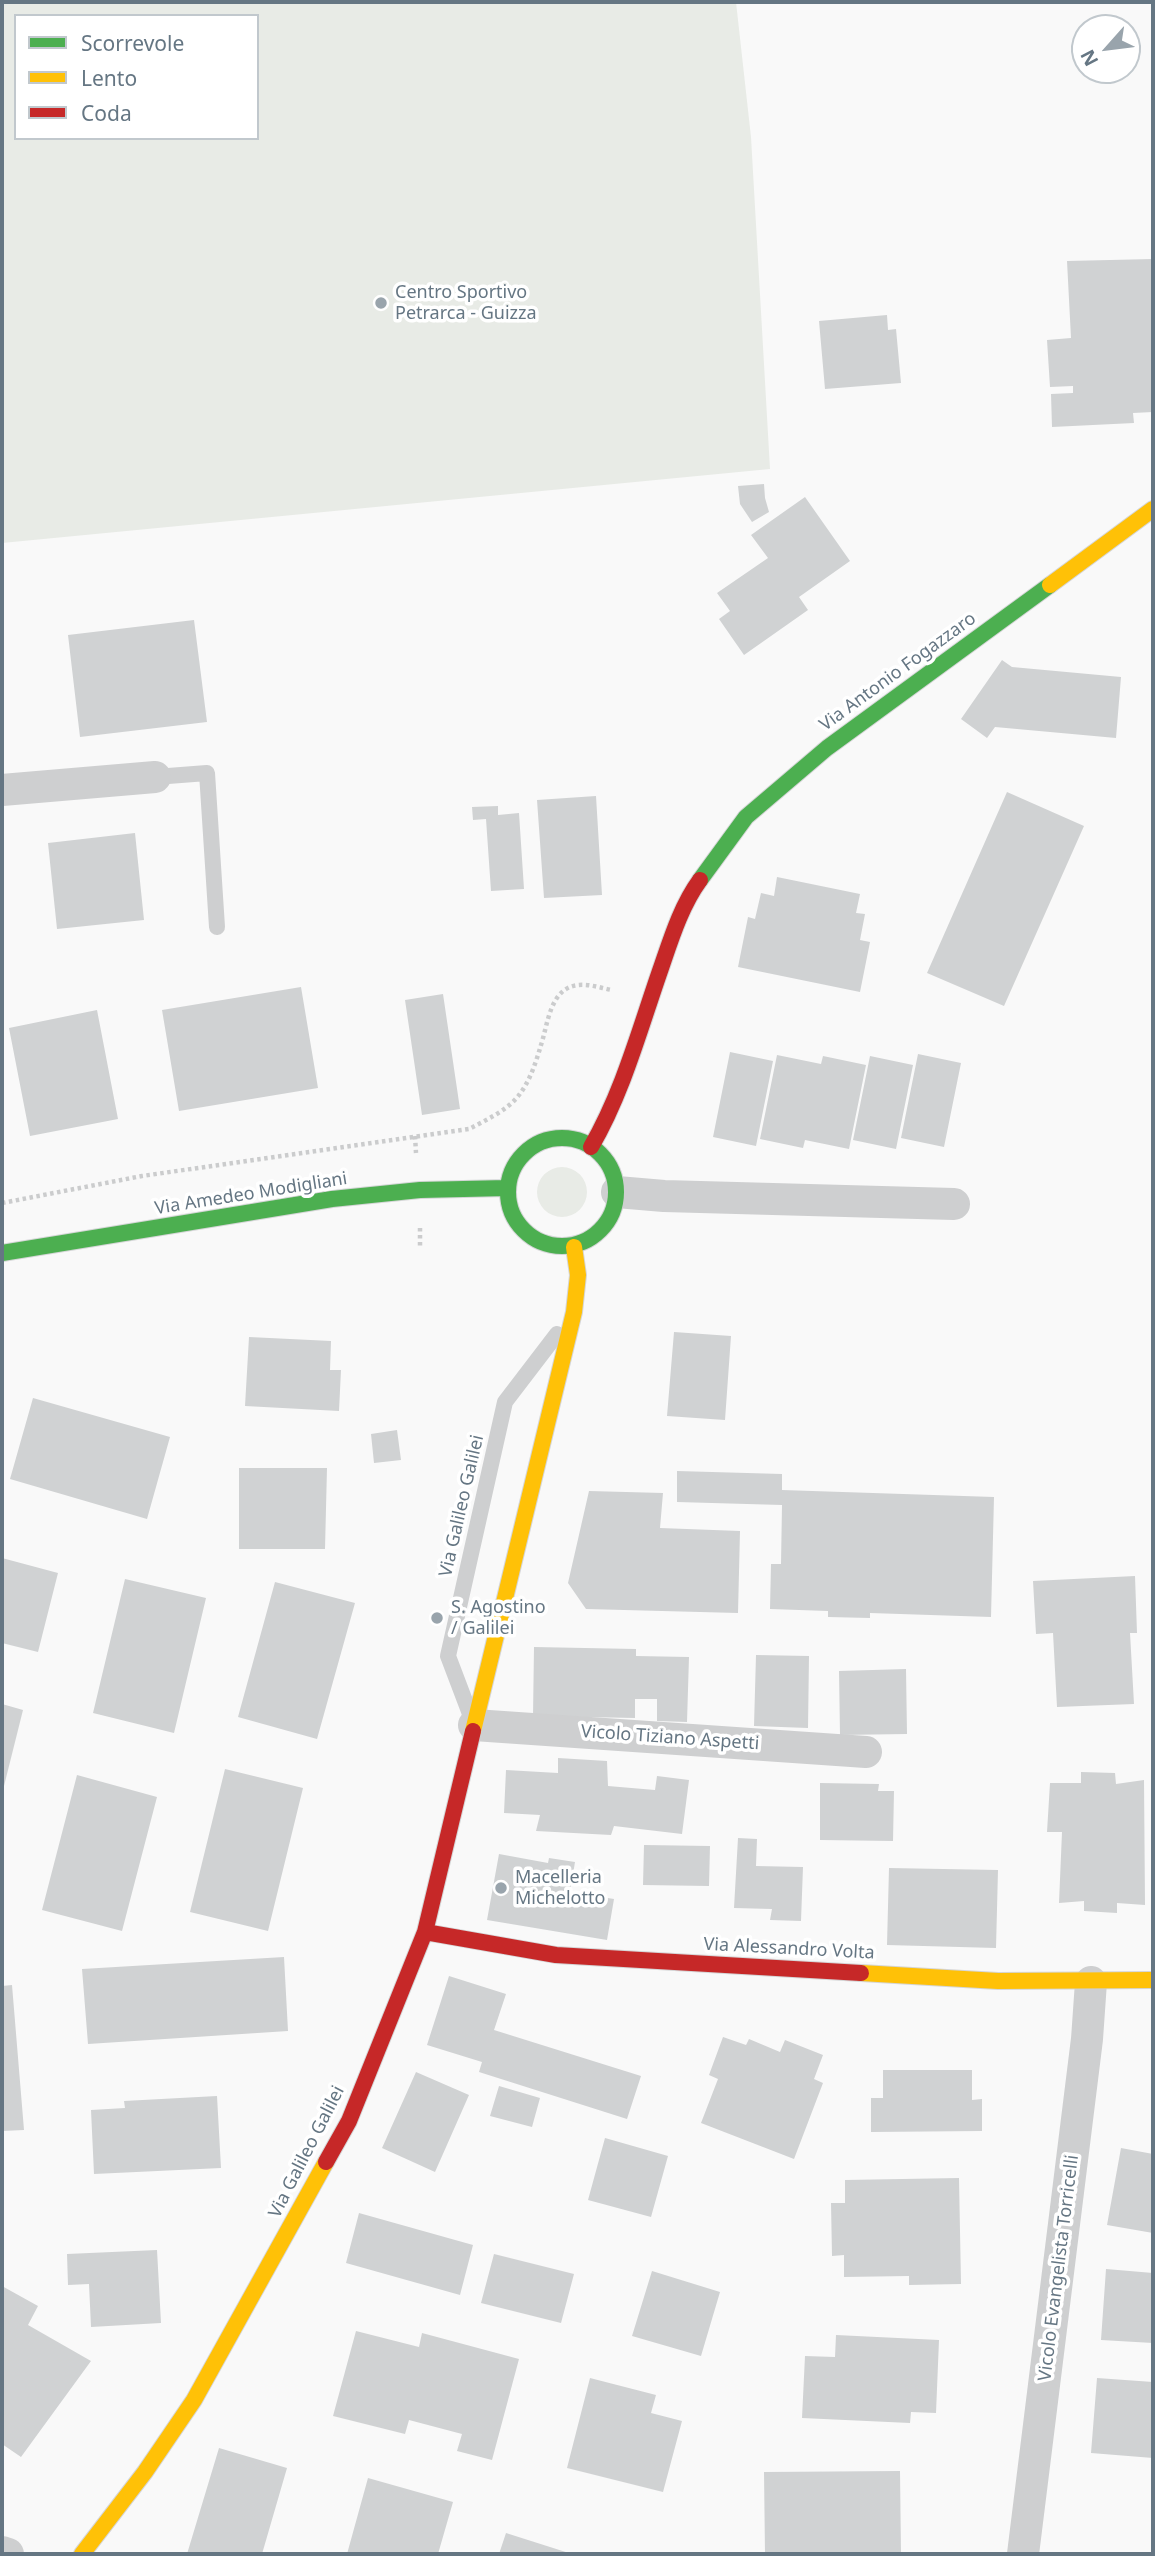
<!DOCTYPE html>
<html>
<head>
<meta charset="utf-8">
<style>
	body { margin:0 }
	#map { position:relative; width:1155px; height:2556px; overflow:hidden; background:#f9f9f9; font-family:"Noto Sans",sans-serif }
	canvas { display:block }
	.frame { position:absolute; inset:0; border:4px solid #657683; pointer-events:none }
	.legend { position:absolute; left:14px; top:14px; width:245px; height:126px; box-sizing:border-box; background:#fff; border:2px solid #c1c8cd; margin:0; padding:9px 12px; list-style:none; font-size:21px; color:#657683 }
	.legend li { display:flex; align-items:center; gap:14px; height:35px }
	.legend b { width:35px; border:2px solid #c1c8cd }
	.north { position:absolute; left:1071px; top:14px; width:70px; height:70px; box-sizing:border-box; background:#fff; border:2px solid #c1c8cd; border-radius:50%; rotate:242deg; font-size:19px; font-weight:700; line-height:28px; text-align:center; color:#657683 }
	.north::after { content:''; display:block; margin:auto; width:24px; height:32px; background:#99a4ac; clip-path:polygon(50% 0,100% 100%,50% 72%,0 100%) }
</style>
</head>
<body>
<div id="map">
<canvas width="1155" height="2556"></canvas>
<div class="frame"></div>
<ul class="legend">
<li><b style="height:9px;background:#4caf50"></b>Scorrevole</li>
<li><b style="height:9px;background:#ffc107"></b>Lento</li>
<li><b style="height:9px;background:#c62828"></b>Coda</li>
</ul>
<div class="north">N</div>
</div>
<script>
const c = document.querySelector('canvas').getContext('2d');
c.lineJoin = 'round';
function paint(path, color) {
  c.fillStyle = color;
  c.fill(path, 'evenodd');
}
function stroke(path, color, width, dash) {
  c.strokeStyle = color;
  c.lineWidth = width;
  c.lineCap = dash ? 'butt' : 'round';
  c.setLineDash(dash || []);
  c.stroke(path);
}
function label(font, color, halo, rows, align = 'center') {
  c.font = font + ' "Noto Sans",sans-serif';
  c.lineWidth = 7;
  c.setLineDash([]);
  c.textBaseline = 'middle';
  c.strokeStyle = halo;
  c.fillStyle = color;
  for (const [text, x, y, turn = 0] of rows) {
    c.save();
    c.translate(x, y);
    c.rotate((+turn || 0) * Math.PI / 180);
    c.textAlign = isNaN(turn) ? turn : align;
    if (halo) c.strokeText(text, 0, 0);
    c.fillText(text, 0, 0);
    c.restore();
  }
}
paint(new Path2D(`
	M2,2H736L751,137L770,469L2,543ZM16,16H257V138H16Z
	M537 1192a25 25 0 1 1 50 0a25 25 0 1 1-50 0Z`), '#e8ebe6');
paint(new Path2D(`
	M1153,259V412L1133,413L1134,423L1052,427L1051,394L1073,393V386L1050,387L1047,340L1071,338L1067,261Z
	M887,315L888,330L896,329L901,383L825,389L819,321Z
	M764,484L765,498L769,512L752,522L740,504L738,486Z
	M805,497L850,561L799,597L808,610L744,655L719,619L730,611L717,593L768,558L751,535Z
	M194,620L207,722L80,737L68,635Z
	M1002,660L1012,667L1121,677L1116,738L995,727L987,738L961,719Z
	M1007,792L1084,826L1004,1006L927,973Z
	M596,796L602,895L544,898L537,800Z
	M498,806V815L519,813L524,889L491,891L486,819L473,820L472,807Z
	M135,833L144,920L57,929L48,843Z
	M777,877L860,894L856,913L865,914L860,940L870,942L860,992L738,967L748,917L755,919L761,893L774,896Z
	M301,987L318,1088L179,1111L162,1010Z
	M443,994L460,1109L422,1115L405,1000Z
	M97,1010L118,1119L30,1136L9,1028Z
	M730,1052L773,1061L756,1146L713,1137Z
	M918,1054L961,1063L944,1147L901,1138Z
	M777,1055L821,1064L823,1056L866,1065L849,1149L805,1140L803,1148L760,1139Z
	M870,1056L913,1065L896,1149L853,1140Z
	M674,1332L731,1336L725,1420L667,1416Z
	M249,1337L331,1341L330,1370H341L339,1411L245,1406Z
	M33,1398L170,1437L147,1519L10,1479Z
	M397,1430L401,1460L374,1463L371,1434Z
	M239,1468H327L325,1549H239Z
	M677,1471L782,1474V1490L994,1497L991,1617L870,1613V1618L828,1617V1611L770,1609L771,1564H781L782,1505L677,1502Z
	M589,1491L663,1493L660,1528L740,1531L738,1613L586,1609L568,1583Z
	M2,1558L58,1573L38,1652L2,1643Z
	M1135,1576L1137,1633H1130L1134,1704L1057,1707L1053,1633L1036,1634L1033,1581Z
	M125,1579L206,1598L174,1733L93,1713Z
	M275,1582L355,1603L317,1739L238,1717Z
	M534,1647L636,1649V1656L689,1657L687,1722L657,1721V1699H635V1718L533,1716Z
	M756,1655L809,1656L808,1728L754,1726Z
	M906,1669L907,1734L840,1735L839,1671Z
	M2,1704L23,1710L3,1790H2Z
	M558,1758L607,1761L608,1786L655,1790L657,1776L689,1780L682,1834L614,1826L611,1835L536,1831L540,1815L504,1813L506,1770L558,1773Z
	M225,1769L303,1788L268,1931L190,1912Z
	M1081,1772L1115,1773L1116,1784L1144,1780L1145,1905L1117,1903V1913L1084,1911V1901L1059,1903L1062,1832H1047L1050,1783H1081Z
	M77,1775L157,1797L122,1931L42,1910Z
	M820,1783L879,1784L878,1791H894L893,1841L820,1840Z
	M738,1838L757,1839L756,1866L803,1867L801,1921L770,1920L772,1909L734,1908Z
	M644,1845L710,1846L709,1886L643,1885Z
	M499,1854L548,1863L549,1858L575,1862L570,1892L614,1899L607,1940L487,1920Z
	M889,1868L998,1870L996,1948L887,1945Z
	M284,1957L288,2031L88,2044L82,1969Z
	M449,1976L506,1994L494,2030L641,2076L627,2119L479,2072L482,2062L427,2045Z
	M12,1985L24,2130L2,2131V1986Z
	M723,2037L746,2045L749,2039L780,2052L785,2040L823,2055L814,2079L823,2083L794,2159L701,2123L718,2079L709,2075Z
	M883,2070H972V2100L982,2099V2131L871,2132V2098H883Z
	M416,2072L469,2095L435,2172L382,2148Z
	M499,2086L540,2098L532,2127L490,2116Z
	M217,2096L221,2168L94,2174L91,2110L125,2108L124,2101Z
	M605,2138L668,2156L651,2217L588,2200Z
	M1121,2148L1153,2154V2233L1107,2225Z
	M959,2178L961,2284L909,2285V2276L844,2277V2255L832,2256L831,2203H845V2180Z
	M359,2213L473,2245L460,2295L346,2263Z
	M157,2250L161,2323L91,2327L89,2284L68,2285L67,2254Z
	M494,2254L574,2274L561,2323L481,2303Z
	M1106,2269L1153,2273V2343L1101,2340Z
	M652,2271L720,2292L701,2356L632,2336Z
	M2,2286L38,2306L28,2325L91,2361L21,2457L2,2444Z
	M356,2331L419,2347L422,2333L519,2359L492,2460L457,2451L462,2434L409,2420L405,2434L333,2416Z
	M836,2335L939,2340L936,2413L911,2412L910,2423L802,2418L805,2356L835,2357Z
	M590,2378L656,2395L651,2413L682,2421L663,2492L567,2468Z
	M1097,2378L1153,2382V2458L1091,2453Z
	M219,2448L287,2468L262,2554H187Z
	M900,2471L901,2554H765L764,2472Z
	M368,2478L453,2502L438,2554H347Z
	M506,2533L572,2554H499Z`), '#d0d2d3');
const fast = new Path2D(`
	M700,880L746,817L827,748L1050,585
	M508 1192a54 54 0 1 1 108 0a54 54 0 1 1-108 0Z
	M2,1253L332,1199L420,1190L507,1188`);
const slow = new Path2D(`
	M1050,585L1153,509
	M473,1731L574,1312L578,1275L574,1247
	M861,1973L998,1981L1153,1980
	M82,2554L145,2472L194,2400L326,2162`);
const jam = new Path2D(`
	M591,1147C623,1092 640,1028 661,968C671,939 681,906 700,880
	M425,1932L556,1955L861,1973
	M326,2162L349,2121L425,1932L473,1731`);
stroke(fast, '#d5d6d7', 18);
stroke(slow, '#d5d6d7', 18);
stroke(jam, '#d5d6d7', 18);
stroke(new Path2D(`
	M415,1136L416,1153
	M2,1203L142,1176L469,1129C486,1120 508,1110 519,1095C530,1081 536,1062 541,1045C548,1024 550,987 579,985C590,984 601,988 612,990
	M420,1228V1249`), '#cbcccd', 4.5, [3.5, 3.5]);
stroke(new Path2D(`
	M155,777L207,773L217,927
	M470,1714L448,1656L505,1402L557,1334`), '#cecfd0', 16);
stroke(new Path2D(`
	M2,790L155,777
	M617,1192L664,1196L954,1204
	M474,1725L866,1752
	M2,2552L8,2554
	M1023,2554L1087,2039L1091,1982`), '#cecfd0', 32);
stroke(fast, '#4caf50', 16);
stroke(slow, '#ffc107', 16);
stroke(jam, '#c62828', 16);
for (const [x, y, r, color] of [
	[381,303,7,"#99a4ac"],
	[437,1618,7,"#99a4ac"],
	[501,1888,7,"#99a4ac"]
]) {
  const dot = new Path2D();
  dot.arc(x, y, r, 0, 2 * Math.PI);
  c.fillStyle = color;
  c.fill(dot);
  stroke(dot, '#fff', 2.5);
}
label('18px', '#657683', '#fff', [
	["Centro Sportivo",395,293],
	["Petrarca - Guizza",395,314],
	["S. Agostino",451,1608],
	["/ Galilei",451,1629],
	["Macelleria",515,1878],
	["Michelotto",515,1899]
], 'left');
label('18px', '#657683', '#fff', [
	["Via Antonio Fogazzaro",898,672,-36],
	["Via Amedeo Modigliani",251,1194,-9],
	["Via Galileo Galilei",462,1506,-77],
	["Vicolo Tiziano Aspetti",670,1738,4],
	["Via Alessandro Volta",789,1949,3],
	["Via Galileo Galilei",307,2152,-63],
	["Vicolo Evangelista Torricelli",1059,2268,-83]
]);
</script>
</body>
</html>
